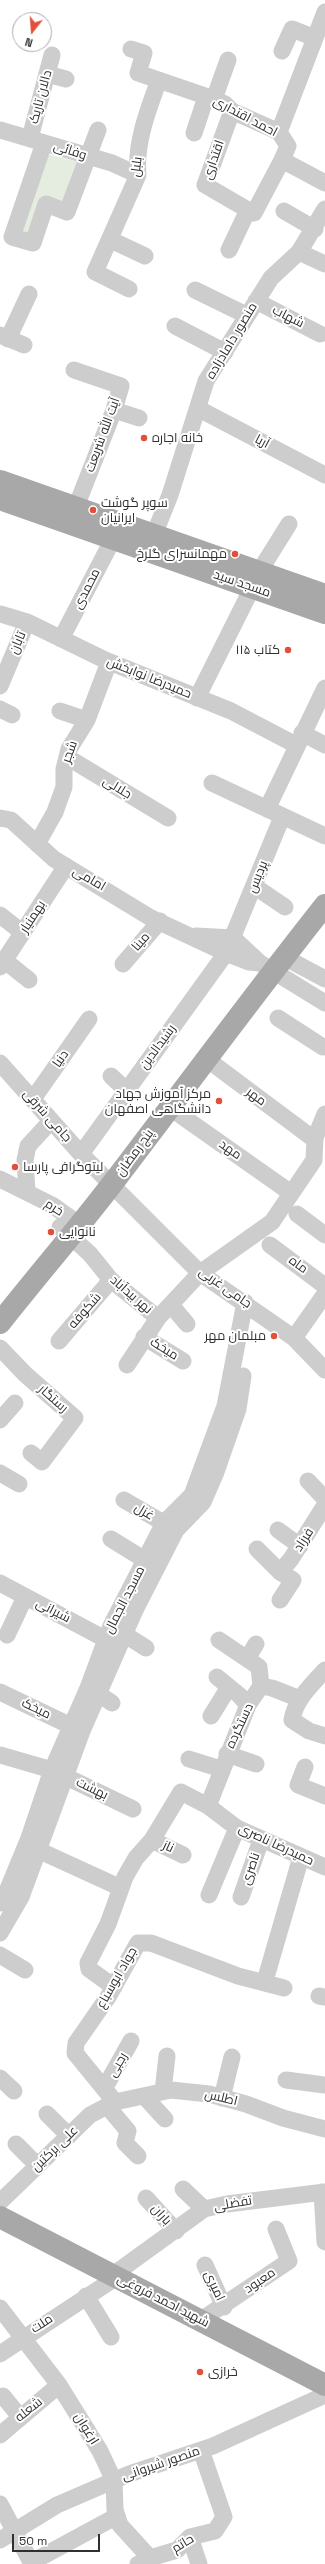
<!DOCTYPE html>
<html>
<head>
<meta charset="utf-8">
<style>
	body { margin:0 }
	#map { position:relative; width:325px; height:2564px; overflow:hidden; background:#fff; font-family:"Space Grotesk",sans-serif }
	canvas { display:block }
	.north { position:absolute; left:12px; top:12px; width:40px; height:40px; box-sizing:border-box; background:#fff; border:1px solid #acacac; border-radius:50%; rotate:197deg; font-size:11px; font-weight:700; line-height:16px; text-align:center; color:#303030 }
	.north::after { content:''; display:block; margin:auto; width:14px; height:18px; background:#e0503a; clip-path:polygon(50% 0,100% 100%,50% 72%,0 100%) }
	.scale { position:absolute; left:12px; top:2534px; width:88px; height:18px; box-sizing:border-box; border:2px solid #303030; border-top:0; padding-left:5px; font-size:12px; line-height:14px; white-space:nowrap; color:#303030; -webkit-text-stroke:3px #fff; paint-order:stroke }
</style>
</head>
<body>
<div id="map">
<canvas width="325" height="2564"></canvas>
<div class="north">N</div>
<div class="scale">50 m</div>
</div>
<script>
const c = document.querySelector('canvas').getContext('2d');
c.lineJoin = 'round';
function paint(path, color) {
  c.fillStyle = color;
  c.fill(path, 'evenodd');
}
function stroke(path, color, width, dash) {
  c.strokeStyle = color;
  c.lineWidth = width;
  c.lineCap = dash ? 'butt' : 'round';
  c.setLineDash(dash || []);
  c.stroke(path);
}
function label(font, color, halo, rows, align = 'center') {
  c.font = font + ' "Space Grotesk",Cairo,sans-serif';
  c.lineWidth = 4;
  c.setLineDash([]);
  c.textBaseline = 'middle';
  c.strokeStyle = halo;
  c.fillStyle = color;
  for (const [text, x, y, turn = 0] of rows) {
    c.save();
    c.translate(x, y);
    c.rotate((+turn || 0) * Math.PI / 180);
    c.textAlign = isNaN(turn) ? turn : align;
    if (halo) c.strokeText(text, 0, 0);
    c.fillText(text, 0, 0);
    c.restore();
  }
}
paint(new Path2D(`
	M43,153L78,162L63,206L42,201L27,240L17,236Z`), '#e4eddf');
stroke(new Path2D(`
	M131,49L144,53L138,73L214,99L225,104L232,111L279,132L288,146L282,160L325,183
	M282,51L292,29L315,38
	M47,74L66,79
	M214,99L228,60
	M232,111L205,185L248,210
	M0,130L112,163L138,175
	M279,132L325,12
	M194,133L206,97
	M30,138L52,55
	M44,143L12,237L33,243L46,204L67,212L98,130
	M284,211L315,229
	M111,240L145,256
	M229,250L248,210L254,213L282,160
	M299,252L325,264
	M129,289L95,272L138,175C135,143 148,110 159,80
	M195,290L246,315
	M256,301L320,334
	M175,326L225,352
	M0,335L24,345
	M8,339L29,294
	M74,370L121,386L114,410L76,507
	M199,409L325,475
	M114,410L139,418
	M154,535L170,495L206,381L271,278L299,252L325,209
	M259,572L289,524
	M0,614L27,622L105,660L231,711L296,745
	M61,639L113,539
	M0,686L27,622
	M197,698L252,588
	M0,709L12,715
	M60,711L87,720
	M302,733L325,745
	M67,757L168,818
	M212,783L325,836
	M267,809L325,688
	M0,818L11,820L54,859L151,918L226,953L249,962L260,963
	M37,844L55,812L64,787V769L69,749L87,720L109,662
	M254,886L285,907
	M0,915L23,933
	M196,936L233,938L260,963L325,1003
	M284,957L325,979
	M4,960L29,980
	M123,964L160,921
	M0,967L66,866
	M278,1018L323,1047
	M208,1060L311,1137L315,1138
	M0,1063L81,1154L200,1273L294,1338L325,1370
	M111,1076L127,1091
	M33,1099L89,1019
	M169,1107L291,1193
	M81,1154L226,953L282,817
	M0,1179L52,1205L80,1225
	M27,1192L25,1160L28,1146L51,1121
	M297,1214L325,1235
	M60,1227L90,1254L111,1280L158,1318L200,1273L272,1222L314,1160L315,1138L325,1114
	M270,1245L325,1286
	M171,1305L187,1324
	M144,1337L183,1361
	M294,1338L325,1294
	M59,1341L111,1280
	M0,1348L25,1374L75,1418L42,1462L31,1453
	M127,1365L158,1318
	M0,1420L15,1403
	M0,1473L19,1484
	M308,1481L325,1499
	M124,1500L174,1529
	M278,1530L300,1546
	M111,1539L145,1560
	M257,1549L280,1572L293,1580L280,1600
	M280,1572L291,1559L325,1505
	M0,1583L105,1639
	M124,1634L146,1648
	M7,1635L25,1597
	M219,1640L259,1667L261,1686
	M247,1659L256,1644
	M325,1670C312,1684 295,1700 292,1720L309,1731L325,1736
	M217,1677L239,1695L248,1705
	M0,1692L71,1726
	M100,1695L112,1703
	M211,1716L229,1687
	M227,1754L256,1764
	M0,1755L52,1770L133,1809
	M189,1759L221,1769
	M305,1767L298,1785L325,1796
	M208,1806L248,1705L261,1686L272,1688L300,1699
	M152,1840L183,1855
	M38,1850L121,1888
	M209,1895L237,1828
	M241,1897L261,1840
	M0,1903L8,1889L29,1838L52,1770L88,1688L111,1626L164,1523L192,1495L225,1406L245,1302
	M0,1933L21,1897L82,1731L135,1610L176,1530L203,1502L216,1472L238,1409L243,1376
	M0,1955L25,1970
	M265,1981L301,1857
	M114,1987L89,1969L88,1963L108,1924L125,1877L136,1858L152,1840L181,1792L208,1806L237,1828L325,1867
	M319,1996L325,1997
	M0,2078L14,2091
	M286,2080L325,2085
	M104,2089L131,2041
	M163,2091L167,2056
	M144,2096L165,2119
	M222,2098L232,2057
	M115,2102L75,2053L76,2043L108,1997L138,1943H151L238,1976L284,1988
	M107,2106L128,2131L125,2143L138,2156
	M47,2114L69,2136
	M16,2144L38,2166
	M183,2189L204,2209
	M322,2192L325,2242
	M146,2198L176,2231
	M0,2202L90,2115L115,2102L171,2090L209,2094L246,2104L283,2118L325,2129
	M205,2265L224,2307
	M113,2275L204,2209L227,2204L325,2192
	M86,2296L111,2337
	M0,2308L59,2385L100,2451L114,2481L115,2510L120,2525L150,2558
	M201,2320L289,2261L276,2229
	M0,2354L117,2277
	M3,2396L20,2417
	M0,2435L59,2385
	M0,2504L32,2564
	M190,2537L199,2564
	M0,2540L57,2505L129,2474L213,2446L325,2395
	M32,2562L117,2516
	M138,2564L150,2558L177,2550L190,2537L215,2531L224,2517L201,2450`), '#cdcdcd', 17);
stroke(new Path2D(`
	M0,481L325,595
	M0,499L325,613
	M0,1323C37,1276 76,1231 112,1184C183,1091 252,997 325,905
	M0,2217L325,2385`), '#a8a8a8', 22);
for (const [x, y, r, color] of [
	[144,438,4,"#e0503a"],
	[93,510,4,"#e0503a"],
	[235,554,4,"#e0503a"],
	[288,650,4,"#e0503a"],
	[219,1101,4,"#e0503a"],
	[15,1167,4,"#e0503a"],
	[51,1232,4,"#e0503a"],
	[274,1336,4,"#e0503a"],
	[200,2372,4,"#e0503a"]
]) {
  const dot = new Path2D();
  dot.arc(x, y, r, 0, 2 * Math.PI);
  c.fillStyle = color;
  c.fill(dot);
  stroke(dot, '#fff', 1.5);
}
label('13px', '#303030', '#fff', [
	["دالان تاریک",41,97,-75],
	["احمد اقتداری",245,117,28],
	["وفائی",70,151,18],
	["اقتداری",214,160,-71],
	["بلبل",137,167,-83],
	["شهاب",288,317,27],
	["منصور دامادزاده",232,341,-59],
	["آیت الله شریعت",103,435,-70],
	["آریا",262,442,28],
	["مسجد سید",242,584,19],
	["محمدی",87,589,-63],
	["تابان",18,643,-67],
	["حمیدرضا نوابخش",149,678,22],
	["شجر",70,752,-70],
	["جلالی",117,788,31],
	["پردیس",258,877,-68],
	["امامی",89,879,30],
	["بهمنیار",33,917,-57],
	["مینا",141,942,-49],
	["رشیدالدین",158,1047,-54],
	["دنیا",61,1059,-55],
	["مهر",256,1097,37],
	["جامی شرقی",47,1116,48],
	["مهد",230,1150,35],
	["پنج رمضان",135,1153,-54],
	["خرم",54,1208,33],
	["ماه",298,1265,36],
	["جامی غربی",225,1288,35],
	["نهر بیدآباد",131,1295,41],
	["شکوفه",85,1311,-49],
	["میخک",164,1349,32],
	["رستگار",53,1399,42],
	["غزل",144,1512,31],
	["فرزاد",304,1540,-57],
	["مسجد الجمال",125,1600,-63],
	["شیرانی",53,1611,27],
	["میخک",36,1709,26],
	["دستگرده",240,1726,-65],
	["بهشت",92,1789,26],
	["حمیدرضا ناصری",276,1845,25],
	["ناز",168,1847,25],
	["ناصری",251,1869,-71],
	["جواد ابوسباع",117,1978,-60],
	["رجبی",118,2065,-60],
	["اطلس",221,2098,14],
	["علی برکتین",55,2149,-44],
	["تفضلی",233,2204,-10],
	["باران",161,2215,48],
	["معبود",260,2281,-34],
	["امیری",214,2286,65],
	["شهید احمد فروغی",163,2301,27],
	["ملت",42,2324,-33],
	["شعله",29,2410,-39],
	["ارغوان",86,2429,58],
	["منصور شیروانی",161,2464,-19],
	["حاتم",183,2544,-31]
]);
label('13px', '#303030', '#fff', [
	["خانه اجاره",152,438],
	["سوپر گوشت",101,503],
	["ایرانیان",101,518],
	["مهمانسرای گلرخ",227,554,"right"],
	["کتاب ۱۱۵",280,650,"right"],
	["مرکز آموزش جهاد",211,1094,"right"],
	["دانشگاهی اصفهان",211,1109,"right"],
	["لیتوگرافی پارسا",23,1167],
	["نانوایی",59,1232],
	["مبلمان مهر",266,1336,"right"],
	["خرازی",208,2372]
], 'left');
</script>
</body>
</html>
